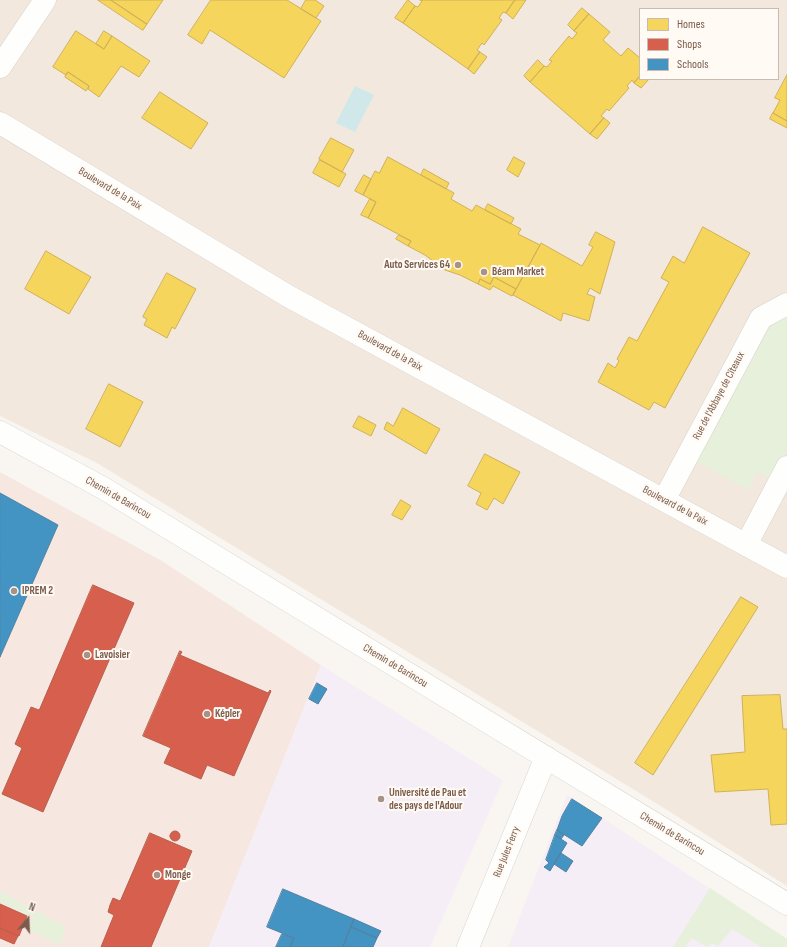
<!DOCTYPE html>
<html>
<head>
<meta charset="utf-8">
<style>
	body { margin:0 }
	#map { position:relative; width:787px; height:947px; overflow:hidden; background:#f9f5f0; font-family:"Sofia Sans Condensed",sans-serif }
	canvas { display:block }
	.legend { position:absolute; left:639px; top:8px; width:140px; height:72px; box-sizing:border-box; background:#fffaf3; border:1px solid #cabbb1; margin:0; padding:5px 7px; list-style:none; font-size:12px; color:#7a5c4d }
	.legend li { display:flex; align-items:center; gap:8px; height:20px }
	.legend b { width:20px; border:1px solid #cabbb1 }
	.north { position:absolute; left:8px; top:899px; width:40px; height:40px; -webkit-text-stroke:3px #fffaf3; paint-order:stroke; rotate:19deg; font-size:11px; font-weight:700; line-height:16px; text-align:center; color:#7a5c4d }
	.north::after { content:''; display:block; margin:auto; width:14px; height:18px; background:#7a5c4d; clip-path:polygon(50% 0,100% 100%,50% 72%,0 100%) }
</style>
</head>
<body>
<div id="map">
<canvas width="787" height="947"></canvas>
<ul class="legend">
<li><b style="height:11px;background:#f6d55c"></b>Homes</li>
<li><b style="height:11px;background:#d6604d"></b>Shops</li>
<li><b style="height:11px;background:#4393c3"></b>Schools</li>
</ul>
<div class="north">N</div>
</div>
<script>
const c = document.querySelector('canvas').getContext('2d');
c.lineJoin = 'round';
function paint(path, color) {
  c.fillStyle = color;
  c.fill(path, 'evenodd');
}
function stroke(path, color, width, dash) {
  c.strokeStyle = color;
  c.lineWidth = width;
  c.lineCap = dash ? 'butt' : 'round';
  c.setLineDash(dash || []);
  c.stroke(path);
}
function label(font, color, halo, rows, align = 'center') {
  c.font = font + ' "Sofia Sans Condensed",sans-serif';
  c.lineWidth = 4;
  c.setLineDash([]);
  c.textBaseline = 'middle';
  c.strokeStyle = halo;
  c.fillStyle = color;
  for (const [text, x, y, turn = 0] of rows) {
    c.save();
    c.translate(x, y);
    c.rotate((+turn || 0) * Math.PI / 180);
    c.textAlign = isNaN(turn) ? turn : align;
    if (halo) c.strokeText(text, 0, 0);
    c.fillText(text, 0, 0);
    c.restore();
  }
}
paint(new Path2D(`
	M0,0H787V886L664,808L97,463L0,416ZM640,9H778V79H640Z`), '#f2e8de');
paint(new Path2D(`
	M0,472L162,561L321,665L209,947H0Z`), '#f6e8e1');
paint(new Path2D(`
	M321,665L503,780L430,947H209Z
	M567,795L787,939V947H508Z`), '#f6eef6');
paint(new Path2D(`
	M787,311V451L772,480L757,472L748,490L697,462L769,328Z
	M710,888L787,939V947H761L732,929L718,946L712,943L707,947L692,938L685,947H673Z
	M0,891L66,927L60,945L28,929L33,917L0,902Z`), '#e7f0db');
paint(new Path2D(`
	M355,86L374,95L355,132L336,123Z`), '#d0e8ea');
const homes = new Path2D(`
	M98,0H111L147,24L143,30Z
	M111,0H163L147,24Z
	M211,0H287L321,21L284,78L210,30L202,44L188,35Z
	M306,0H315L324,6L316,18L301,9Z
	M408,0L415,6L403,23L395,18Z
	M420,0H515L506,13L503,12L499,18L502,20L484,45L482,43L477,50L480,52L468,69L403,23L415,6L418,7L422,1Z
	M515,0H526L513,19L506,13Z
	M582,8L589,14L574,31L568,25Z
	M589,14L610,32L603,40L621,56L628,48L640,58V76L634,83L632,80L627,86L629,88L609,111L607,109L601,116L604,118L590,134L530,82L544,66L547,67L552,61L549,60L569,36L572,39L577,33L574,31Z
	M76,31L104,49L112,36L150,61L139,77L121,66L99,97L88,89L89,86L68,72L66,75L53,67Z
	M104,31L112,36L104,49L96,44Z
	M480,52L487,57L474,74L468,69Z
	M538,60L544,66L530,82L524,76Z
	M68,72L89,86L86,91L65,77Z
	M787,75V121L773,113L780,100L775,98Z
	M640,76V79H649L641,88L634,83Z
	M160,92L208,123L191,149L142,118Z
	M773,113L787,121V128L770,119Z
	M604,118L610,123L597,139L590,134Z
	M331,138L354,150L342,172L319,159Z
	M388,157L454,193L451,199L472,211L476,205L521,229L518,234L540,245L516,289L494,277L490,284L480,279L478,284L460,275L445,270L425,255L408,246L411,241L368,218L376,202L363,195L375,171L379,173Z
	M514,157L525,163L518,177L507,170Z
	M320,160L346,174L339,187L313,173Z
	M424,169L449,183L446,189L421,175Z
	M364,175L371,179L363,195L355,191Z
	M370,199L376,202L368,218L361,215Z
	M488,204L514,218L511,224L485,210Z
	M703,227L750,253L665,408L654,402L649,410L598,382L608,363L615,368L619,361L617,359L629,337L637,341L669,282L661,278L673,256L684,263Z
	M596,232L615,242L600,294L590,288L587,294L595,297L589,321L563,313L561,321L513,295L541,243L582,266L593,247L589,245Z
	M399,235L411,241L408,246L396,239Z
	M46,251L91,277L69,314L25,289Z
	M167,273L196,289L175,329L172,327L167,338L144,325L147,319L143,317Z
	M494,277L516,289L512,296L493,286L490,290L478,284L480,279L490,284Z
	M109,384L143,402L120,447L86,429Z
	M403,408L440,429L426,454L384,429L387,422L393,426Z
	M359,416L376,425L371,436L353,427Z
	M485,454L520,472L503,504L494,498L487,510L476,504L481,493L468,486Z
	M401,500L411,506L402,520L392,515Z
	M741,597L758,607L653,775L635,763Z
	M780,695L783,729H787V824L771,825L768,789L715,792L711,755L745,752L742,696Z`);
paint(homes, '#f6d55c');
stroke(homes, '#d1b158', 1);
const shops = new Path2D(`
	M93,585L134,603L43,812L2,794L22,748L15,744L31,707L39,710Z
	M180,651L182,652L180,655L268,693L270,690L271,691L234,776L207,765L201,779L164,763L171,748L143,736Z
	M170 836a5 5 0 1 1 10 0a5 5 0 1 1-10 0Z
	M150,833L192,851L151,947H101L114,915L108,912L110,905L113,898L120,901Z
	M0,904L27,916L19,936L0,928Z
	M0,928L18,936L14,944L0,938Z`);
paint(shops, '#d6604d');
stroke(shops, '#ba5f4d', 1);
const schools = new Path2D(`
	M0,493L58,525L0,657Z
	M317,683L327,689L318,704L309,699Z
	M572,799L602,818L582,846L557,830L562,816Z
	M557,830L564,835L561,839L555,835Z
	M555,835L567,843L550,871L544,867L549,863L546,860Z
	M561,853L573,861L566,872L554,864Z
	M283,889L354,919L343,947H290L294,938L267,927Z
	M354,919L381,931L377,938L351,927Z
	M351,927L377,938L373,947H343Z
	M282,934L294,938L290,947H276Z`);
paint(schools, '#4393c3');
stroke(schools, '#5482a0', 1);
const street = new Path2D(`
	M0,67L45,0
	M0,432L103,488L787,904
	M664,500L761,318L787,304
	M746,545L787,467
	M468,947L546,757`);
const secondary = new Path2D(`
	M0,123L288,296L787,567`);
stroke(street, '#d7d1cb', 23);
stroke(secondary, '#d9d2cb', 23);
stroke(street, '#fefefd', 22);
stroke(secondary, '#fefefd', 22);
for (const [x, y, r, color] of [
	[458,265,4,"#a69286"],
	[484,272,4,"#a69286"],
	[14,591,4,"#a69286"],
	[87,655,4,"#a69286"],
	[207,714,4,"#a69286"],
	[381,799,4,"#a69286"],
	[157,875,4,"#a69286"]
]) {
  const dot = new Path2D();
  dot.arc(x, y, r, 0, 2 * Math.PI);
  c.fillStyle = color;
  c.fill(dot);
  stroke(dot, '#fffaf3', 1.5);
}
label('11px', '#7a5c4d', '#fffaf3', [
	["Boulevard de la Paix",110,189,31],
	["Boulevard de la Paix",390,351,29],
	["Rue de l'Abbaye de Cîteaux",719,396,-62],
	["Chemin de Barincou",118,498,30],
	["Boulevard de la Paix",675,506,28],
	["Chemin de Barincou",395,666,31],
	["Chemin de Barincou",672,834,31],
	["Rue Jules Ferry",507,852,-68]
]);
label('bold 11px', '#7a5c4d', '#fffaf3', [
	["Auto Services 64",450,265,"right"],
	["Béarn Market",492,272],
	["IPREM 2",22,591],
	["Lavoisier",95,655],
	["Képler",215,714],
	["Université de Pau et",389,793],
	["des pays de l'Adour",389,806],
	["Monge",165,875]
], 'left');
</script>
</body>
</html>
